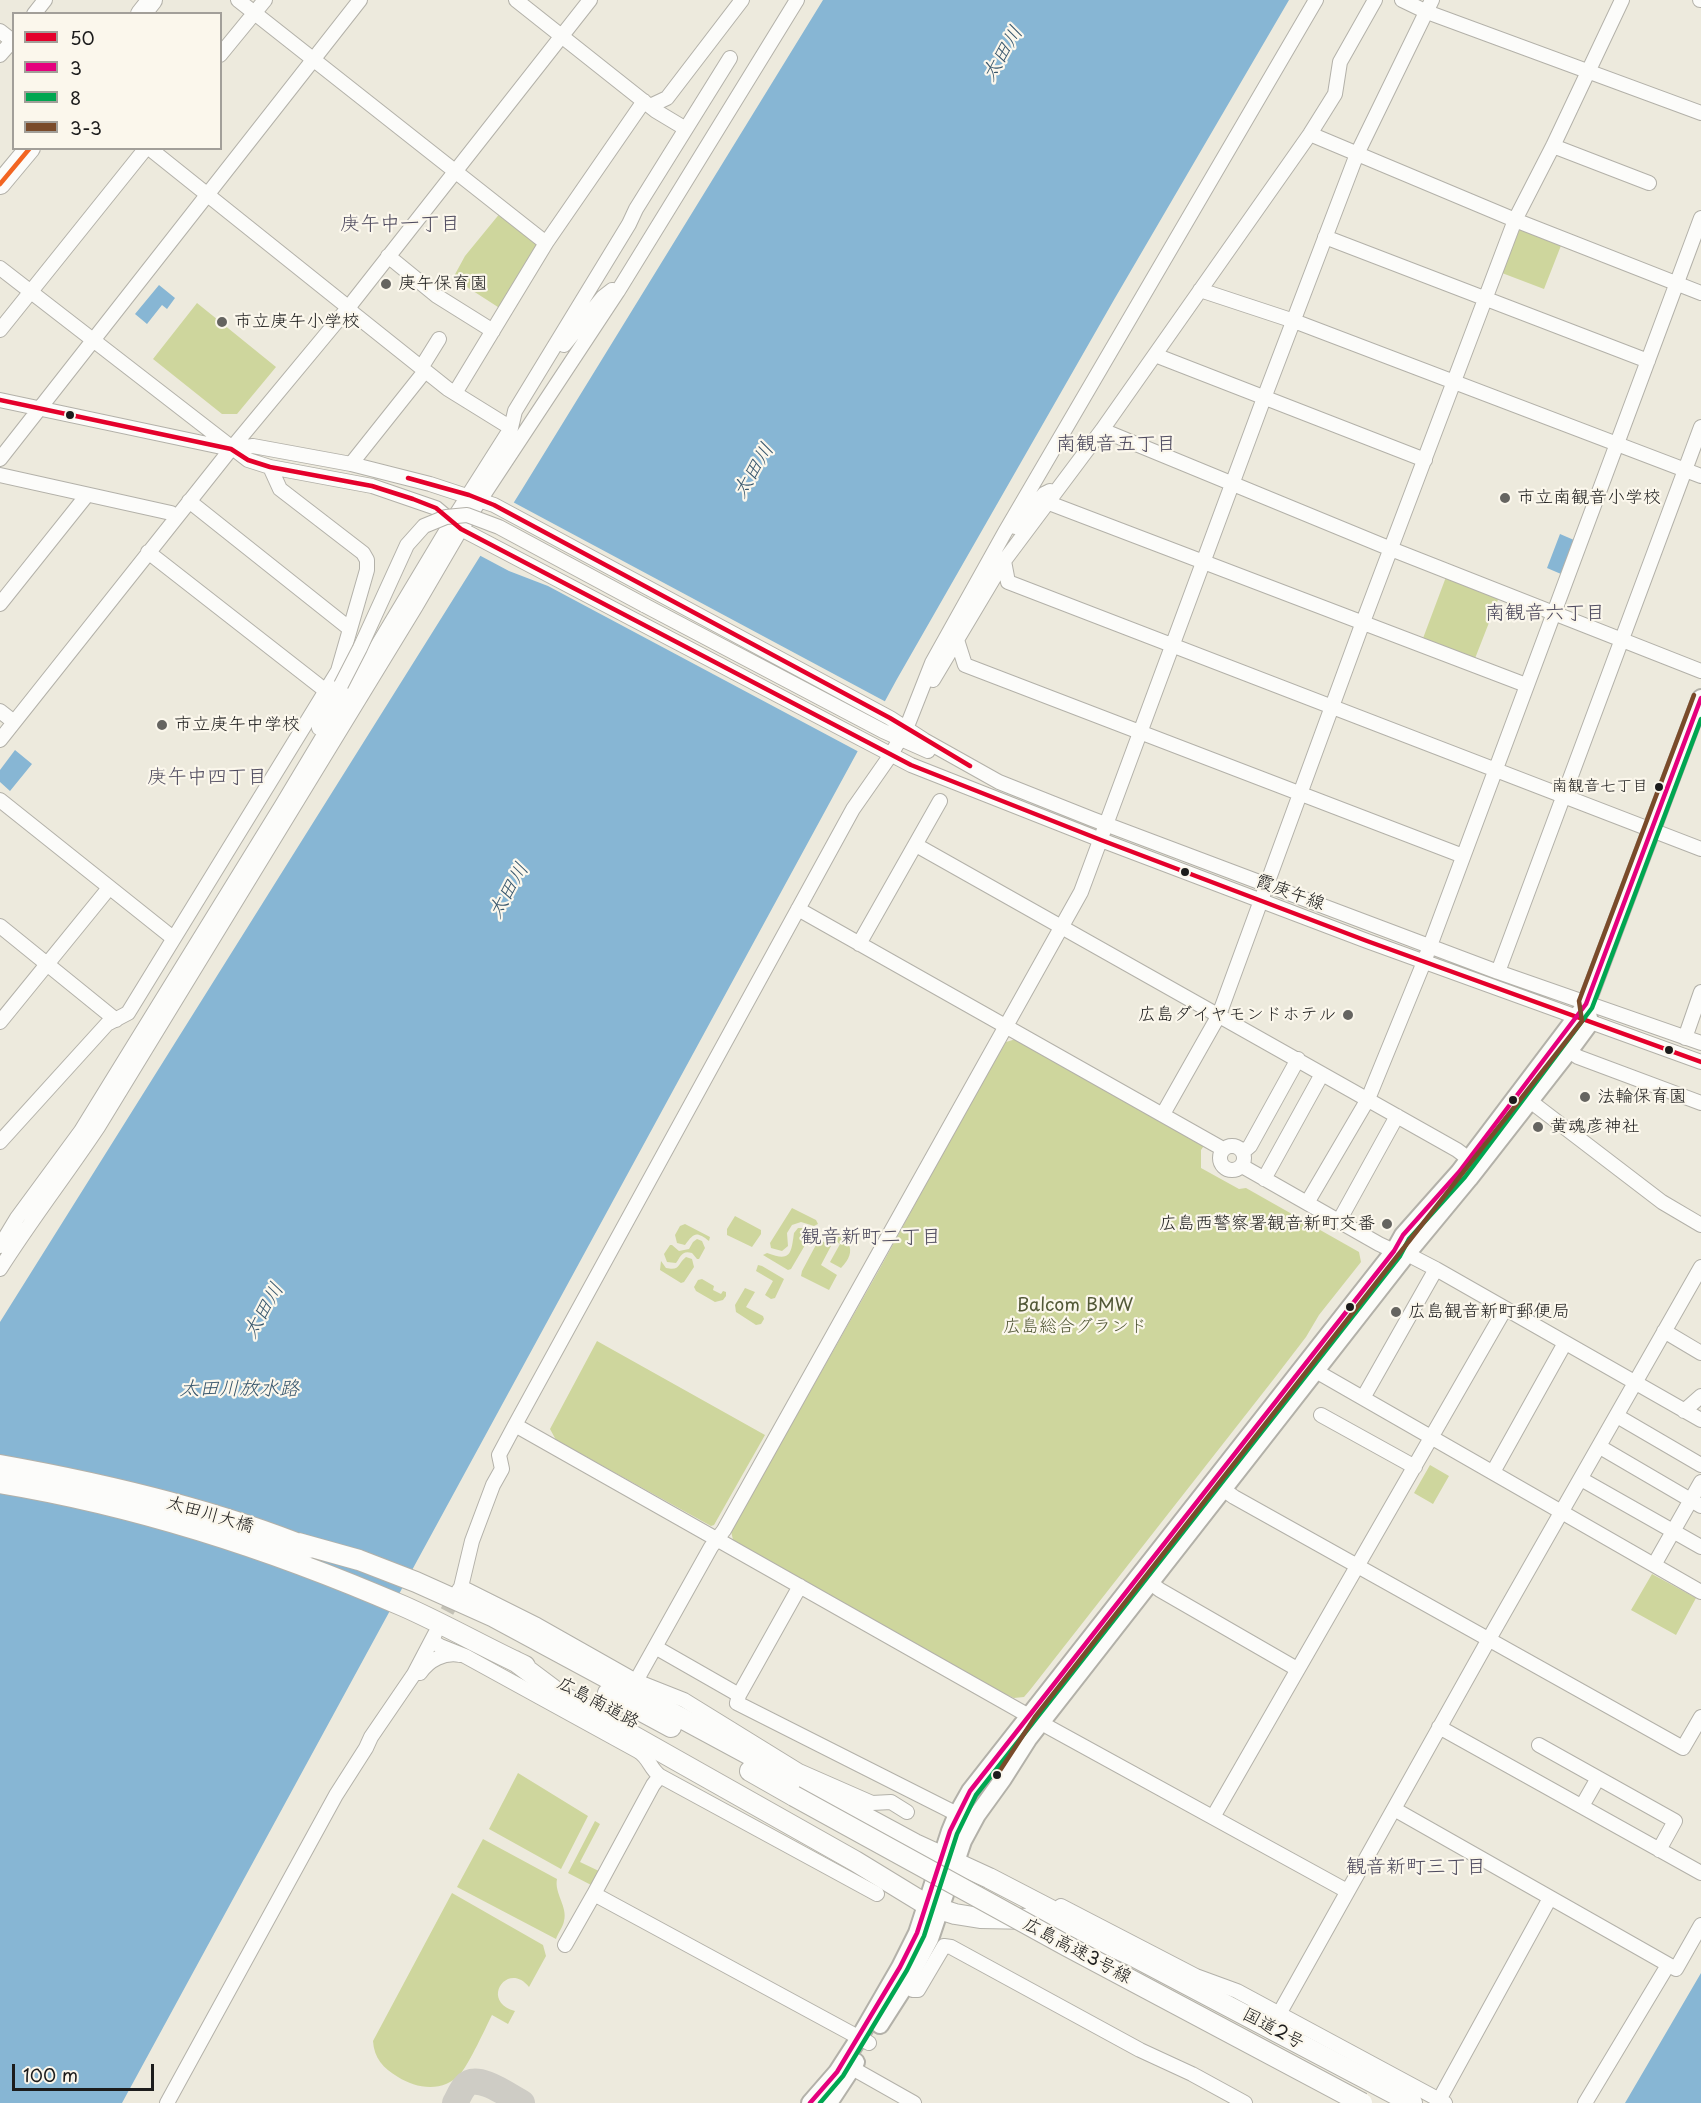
<!DOCTYPE html>
<html>
<head>
<meta charset="utf-8">
<style>
	body { margin:0 }
	#map { position:relative; width:1701px; height:2103px; overflow:hidden; background:#edeadd; font-family:"Playpen Sans",sans-serif }
	canvas { display:block }
	.legend { position:absolute; left:12px; top:12px; width:210px; height:138px; box-sizing:border-box; background:#fbf7ec; border:2px solid #a29f99; margin:0; padding:8px 10px; list-style:none; font-size:18px; color:#1c1c1c }
	.legend li { display:flex; align-items:center; gap:12px; height:30px }
	.legend b { width:30px; border:2px solid #a29f99 }
	.scale { position:absolute; left:12px; top:2064px; width:142px; height:27px; box-sizing:border-box; border:3px solid #1c1c1c; border-top:0; padding-left:8px; font-size:18px; line-height:21px; white-space:nowrap; color:#1c1c1c; -webkit-text-stroke:4px #fbf7ec; paint-order:stroke }
</style>
</head>
<body>
<div id="map">
<canvas width="1701" height="2103"></canvas>
<ul class="legend">
<li><b style="height:8px;background:#e4002b"></b>50</li>
<li><b style="height:8px;background:#e5007d"></b>3</li>
<li><b style="height:8px;background:#00a651"></b>8</li>
<li><b style="height:8px;background:#7a4b2a"></b>3-3</li>
</ul>
<div class="scale">100 m</div>
</div>
<script>
const c = document.querySelector('canvas').getContext('2d');
c.lineJoin = 'round';
function paint(path, color) {
  c.fillStyle = color;
  c.fill(path, 'evenodd');
}
function stroke(path, color, width, dash) {
  c.strokeStyle = color;
  c.lineWidth = width;
  c.lineCap = dash ? 'butt' : 'round';
  c.setLineDash(dash || []);
  c.stroke(path);
}
function label(font, color, halo, rows, align = 'center') {
  c.font = font + ' "Playpen Sans","Klee One",sans-serif';
  c.lineWidth = 4.5;
  c.setLineDash([]);
  c.textBaseline = 'middle';
  c.strokeStyle = halo;
  c.fillStyle = color;
  for (const [text, x, y, turn = 0] of rows) {
    c.save();
    c.translate(x, y);
    c.rotate((+turn || 0) * Math.PI / 180);
    c.textAlign = isNaN(turn) ? turn : align;
    if (halo) c.strokeText(text, 0, 0);
    c.fillText(text, 0, 0);
    c.restore();
  }
}
paint(new Path2D(`
	M501,212L539,246L501,309L453,278L465,256Z
	M1520,228L1562,243L1544,289L1502,273Z
	M197,303L276,367L237,414H222L153,359Z
	M1446,577L1499,597L1474,661L1422,641Z
	M1016,1039L1205,1144L1201,1150V1168L1239,1189L1246,1188L1359,1252L1361,1262L1319,1315L1306,1337L1273,1380L1030,1690L1024,1697L1014,1698L1003,1693L752,1552L733,1540L731,1531L879,1270L981,1084L1006,1042Z
	M792,1208L816,1220L818,1224L814,1226L801,1222L792,1225L787,1233L788,1246L782,1251L771,1248L770,1243Z
	M735,1216L761,1230V1234L752,1247L727,1235V1229Z
	M685,1224L710,1237L709,1241C696,1231 694,1233 685,1245L677,1243L675,1235L680,1226Z
	M798,1228H805L810,1231L811,1235L791,1269L788,1270L763,1255L767,1253C791,1262 791,1254 794,1233Z
	M831,1228C848,1238 859,1250 841,1268L830,1262L840,1244L825,1234V1230Z
	M697,1239L702,1241L705,1248L699,1259H697L692,1253C682,1250 681,1256 676,1263L667,1262L664,1254L670,1245H672L679,1251L689,1249L693,1242Z
	M818,1241H822L831,1246L821,1265L837,1275L829,1290L801,1276L802,1271Z
	M686,1257L692,1259L694,1267L684,1282L681,1283L660,1270L661,1261L666,1268C681,1271 677,1264 686,1257Z
	M758,1265L762,1266L784,1279L775,1298L771,1299L765,1295L773,1281L756,1271Z
	M702,1279L714,1286L713,1290L721,1294L723,1291L726,1292V1296L723,1300L715,1302L696,1291L694,1287L698,1280Z
	M745,1288L755,1292L746,1307L763,1316L764,1319L761,1324L756,1325L736,1312L735,1305Z
	M597,1341L765,1435L714,1525L711,1526L556,1440L550,1429Z
	M1430,1465L1449,1476L1433,1504L1414,1493Z
	M1652,1574L1696,1598L1676,1635L1631,1610Z
	M518,1773L588,1816L561,1869L489,1829Z
	M595,1821L600,1824L580,1862L601,1872L593,1886L568,1873Z
	M483,1839L557,1879C554,1893 568,1907 564,1921C563,1927 558,1933 556,1939L457,1887Z
	M452,1893L543,1945L546,1956L529,1987C508,1960 479,2001 515,2011L508,2024L492,2015C485,2029 470,2062 461,2073C444,2093 417,2089 398,2077C383,2068 374,2058 373,2041Z`), '#ced69d');
paint(new Path2D(`
	M823,0H1289L1115,298L897,679L122,2103H0V1322L521,491Z
	M159,285L175,298L167,309L162,305L147,324L135,314Z
	M1560,534L1574,540L1561,574L1547,568Z
	M15,750L32,764L10,791L0,782V770Z
	M1701,1973V2103H1625Z`), '#87b6d4');
paint(new Path2D(`
	M511,501L888,703L861,753L548,586L509,571L477,554Z`), '#edeadd');
stroke(new Path2D(`
	M455,2103C458,2098 461,2090 465,2086C477,2072 509,2096 522,2103`), '#ceccc5', 26);
stroke(new Path2D(`
	M437,1630L457,1593`), '#c3c1b6', 14, [14, 7]);
const minor = new Path2D(`
	M238,0L546,243
	M516,0L656,111L686,129
	M1316,0L1005,532L932,663L906,729L890,756L853,809L515,1425L1052,1729L1347,1891
	M1402,0L1427,12L1701,113
	M1700,0H1701
	M34,14L45,0
	M0,31L14,42
	M0,55L14,39
	M220,55L265,0
	M650,106L667,98L742,0
	M1310,134L1515,220L1701,293
	M1553,146L1649,183
	M149,148L344,304L354,314L448,389L511,428L515,411L629,224L636,209L730,58
	M1325,237L1648,361
	M388,256L437,296L493,331
	M0,268L248,460L270,467L372,486L436,508L461,529L911,765L1101,840L1367,941L1701,1062
	M1200,290L1294,321L1701,476
	M0,330L146,148
	M564,345L603,297L612,290L618,291
	M1155,355L1425,460
	M421,368L439,339
	M455,393L546,243L644,101
	M0,400L231,449L253,446L351,464L430,484L494,505L890,718L924,740L999,782L1092,819L1498,972L1701,1043
	M1102,430L1391,549L1701,671
	M0,459L360,0
	M351,464L425,371
	M0,475L171,513L176,517
	M189,501L350,629
	M1049,503L1526,685
	M1015,527L1044,494L1050,491
	M148,552L326,691
	M1004,561L1008,582L1701,849
	M0,604L87,495
	M644,605L883,731L928,751
	M957,640L965,665L1463,856
	M933,680L1004,561L1102,430L1310,134L1335,94L1340,62L1375,0
	M0,711L14,722
	M319,728L341,685
	M0,740L231,449L348,308L590,0
	M0,800L173,938
	M916,845L1457,1150L1469,1159
	M798,909L1223,1149
	M0,926L116,1020
	M859,944L940,801
	M1498,972L1701,427
	M0,1022L109,888
	M1685,1038L1701,992
	M1569,1051L1578,1057L1701,1103
	M1530,1101L1662,1202L1701,1225
	M1163,1114L1219,1015L1363,622L1515,220L1553,146L1622,0
	M0,1142L107,1024L128,1013L338,671L367,570V560L363,553L280,489L270,467
	M1220 1158a12 12 0 1 1 24 0a12 12 0 1 1-24 0Z
	M1243,1152L1250,1146L1298,1059
	M1242,1166L1379,1244L1394,1251L1407,1254L1436,1269L1701,1420
	M1264,1179L1322,1074
	M1307,1203L1368,1099L1424,962L1701,218
	M1339,1221L1397,1116
	M0,1246L17,1218L81,1131L282,805L452,521L511,428
	M0,1269C31,1220 66,1175 98,1127L416,606L461,529L618,291L797,0
	M1664,1331L1701,1353
	M1307,1366L1701,1592
	M1363,1398L1436,1269
	M1684,1411L1701,1396
	M1321,1415L1415,1467
	M1617,1416L1701,1465
	M1600,1447L1701,1506
	M1493,1472L1565,1343
	M1581,1479L1701,1547
	M1217,1485L1234,1497L1683,1748L1701,1717
	M1654,1565L1701,1482
	M1144,1578L1160,1590L1297,1669
	M800,1586L739,1695L737,1703L957,1814
	M461,1587L472,1541L493,1485L502,1469L499,1455L515,1425
	M457,1593L461,1587L537,1625L636,1681L684,1700L799,1771L872,1803L891,1802L907,1812
	M432,1641L440,1646L465,1656L638,1751C649,1757 650,1769 660,1776L877,1894
	M655,1647L739,1695
	M420,1673C429,1660 444,1652 460,1655
	M636,1681L711,1547L724,1530L1081,892L1264,398L1357,154L1432,0
	M1439,1727L1701,1873
	M1539,1745L1675,1821L1659,1850
	M660,1776L653,1785L594,1894L869,2043
	M1582,1806L1598,1778
	M1394,1809L1676,1969L1701,1925
	M1213,1817L1505,1309
	M1061,1906L1196,1976L1237,1991L1445,2103
	M565,1945L594,1894
	M905,1986L913,1990H918L944,1946L951,1947L1140,2050L1192,2074L1245,2103
	M1279,2014L1489,1639L1701,1267
	M852,2068L914,2103
	M1439,2100L1550,1898
	M167,2103L336,1795L366,1748L371,1737L414,1674L435,1634
	M1585,2103L1668,1965`);
const major = new Path2D(`
	M880,2025L905,1986L930,1939L963,1841L977,1815L1003,1779L1029,1738L1407,1254L1469,1179L1576,1042L1590,1023L1586,1004
	M810,2103L837,2072L859,2038L900,1967L917,1933L950,1831L957,1814L970,1791L1394,1251L1403,1235L1459,1172L1586,1004L1701,698
	M829,2103L856,2062`);
const highway = new Path2D(`
	M141,14L152,0
	M0,184L30,148
	M0,1465C101,1483 213,1509 309,1548
	M0,1483C139,1506 274,1550 403,1606C444,1624 484,1647 525,1666
	M298,1543L359,1560L416,1582L494,1617L915,1844L989,1878L1068,1919
	M515,1661L559,1694L855,1861L927,1905L955,1914L980,1918L1033,1919L1073,1929L1133,1956L1412,2103
	M608,1693L671,1727
	M750,1771L794,1796`);
stroke(minor, '#b3b1a9', 16);
stroke(major, '#b3b1a9', 20);
stroke(highway, '#b3b1a9', 22);
stroke(minor, '#fcfcfa', 14);
stroke(major, '#fcfcfa', 16);
stroke(highway, '#fcfcfa', 20);
const minorBridge = new Path2D(`
	M341,685L360,648L407,545L424,526L446,517L467,515L499,527L644,605`);
const highwayBridge = new Path2D(`
	M794,1796L1067,1946L1362,2103`);
stroke(minorBridge, '#b3b1a9', 16, []);
stroke(highwayBridge, '#b3b1a9', 22, []);
stroke(minorBridge, '#fcfcfa', 14);
stroke(highwayBridge, '#fcfcfa', 20);
stroke(new Path2D(`
	M0,400L231,449L248,460L270,467L372,486L413,499L436,508L461,529L911,765L1101,840L1367,941L1701,1062
	M408,478L469,495L494,505L890,718L970,766`), '#e4002b', 4.5);
stroke(new Path2D(`
	M810,2103L837,2072L900,1967L917,1933L950,1831L970,1791L1394,1251L1403,1235L1459,1172L1586,1004L1701,698`), '#e5007d', 4.5);
stroke(new Path2D(`
	M820,2103L843,2076L907,1970L924,1936L957,1834L976,1795L1400,1256L1409,1239L1465,1177L1592,1008L1701,719`), '#00a651', 4.5);
stroke(new Path2D(`
	M997,1775L1035,1717L1582,1021L1579,1001L1694,695`), '#7a4b2a', 4.5);
stroke(new Path2D(`
	M0,184L30,148`), '#f26522', 4.5);
for (const [x, y, r, color] of [
	[386,284,6,"#656460"],
	[222,322,6,"#656460"],
	[70,415,5,"#1c1c1c"],
	[1505,498,6,"#656460"],
	[162,725,6,"#656460"],
	[1659,787,5,"#1c1c1c"],
	[1185,872,5,"#1c1c1c"],
	[1348,1015,6,"#656460"],
	[1669,1050,5,"#1c1c1c"],
	[1585,1097,6,"#656460"],
	[1513,1100,5,"#1c1c1c"],
	[1538,1127,6,"#656460"],
	[1387,1224,6,"#656460"],
	[1350,1307,5,"#1c1c1c"],
	[1396,1312,6,"#656460"],
	[997,1775,5,"#1c1c1c"]
]) {
  const dot = new Path2D();
  dot.arc(x, y, r, 0, 2 * Math.PI);
  c.fillStyle = color;
  c.fill(dot);
  stroke(dot, '#fbf7ec', 2);
}
label('16px', '#1c1c1c', '#fbf7ec', [
	["南観音七丁目",1648,787]
], 'right');
label('18px', '#1c1c1c', '#fbf7ec', [
	["庚午保育園",398,284],
	["市立庚午小学校",234,322],
	["市立南観音小学校",1517,498],
	["市立庚午中学校",174,725],
	["広島ダイヤモンドホテル",1336,1015,"right"],
	["法輪保育園",1597,1097],
	["黄魂彦神社",1550,1127],
	["広島西警察署観音新町交番",1375,1224,"right"],
	["広島観音新町郵便局",1408,1312]
], 'left');
label('18px', '#1c1c1c', '#fbf7ec', [
	["霞庚午線",1290,893,20],
	["太田川大橋",210,1515,16],
	["広島南道路",598,1703,28],
	["広島高速3号線",1077,1951,28],
	["国道2号",1273,2029,28]
]);
label('18px', '#525837', '#fbf7ec', [
	["Balcom BMW",1075,1306],
	["広島総合グランド",1075,1327]
]);
label('italic 20px', '#38576d', '#fbf7ec', [
	["太田川",1003,54,-59],
	["太田川",754,471,-59],
	["太田川",509,891,-60],
	["太田川",264,1311,-60],
	["太田川放水路",239,1389]
]);
label('20px', '#4e4a5e', '#fbf7ec', [
	["庚午中一丁目",400,224],
	["南観音五丁目",1116,444],
	["南観音六丁目",1545,613],
	["庚午中四丁目",207,777],
	["観音新町二丁目",871,1237],
	["観音新町三丁目",1416,1867]
]);
</script>
</body>
</html>
